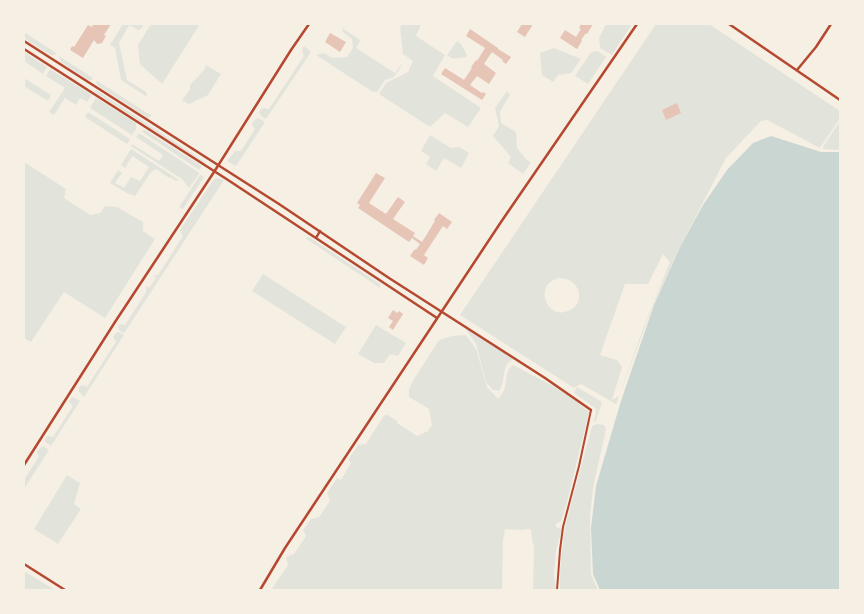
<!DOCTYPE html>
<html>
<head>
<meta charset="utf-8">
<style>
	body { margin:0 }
	#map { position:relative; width:864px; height:614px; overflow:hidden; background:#f6efe4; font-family:Commissioner,sans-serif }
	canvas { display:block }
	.frame { position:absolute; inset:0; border:25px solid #f6efe4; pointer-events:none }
</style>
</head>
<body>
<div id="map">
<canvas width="864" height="614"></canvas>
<div class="frame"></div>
</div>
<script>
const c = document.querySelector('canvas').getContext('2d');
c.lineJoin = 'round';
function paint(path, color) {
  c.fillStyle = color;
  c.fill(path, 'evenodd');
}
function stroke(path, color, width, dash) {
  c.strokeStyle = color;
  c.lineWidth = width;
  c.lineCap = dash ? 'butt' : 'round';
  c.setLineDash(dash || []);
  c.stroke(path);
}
paint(new Path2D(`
	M123,24H144L141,29L138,30L129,25L119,43L127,80L146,92L147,97L121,80L115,48L110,45Z
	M151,24H200L162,84L140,64L138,45Z
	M403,24H421L416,36L445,55L433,76L481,108L468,127L445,113L430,127L379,94L386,83L408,72L413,61L403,54L400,27Z
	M606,24H632L612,55L600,48L599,38Z
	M656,24H709L840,111V118L820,148L767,120L761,121L726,158L676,255L654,303L616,404L581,384L574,388L460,315ZM663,254L670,262L643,329L619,396L612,400L622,367L617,360L600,355L625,284H648ZM558,278C570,277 581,286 579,299C578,304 574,308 570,310C548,322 532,286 558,278Z
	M342,28L360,40L356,48L395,73L401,65H402L394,77L385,80L377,92H373L316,55L324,53L332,58L347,57L353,48L352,39L343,32Z
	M24,32L56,53L55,55H50L24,38Z
	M457,41L461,44L467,55L466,57L453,59L447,55Z
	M304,46L311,52L266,119L261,116L259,112L260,110L264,108L269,109L304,56L302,50Z
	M554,48L581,59L571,73L558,75L553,82L542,75L540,53Z
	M598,51L606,57L588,84L575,76L591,52Z
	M24,52L47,67L43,74L24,61Z
	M59,56L93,78L92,80H88L61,62Z
	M206,65L221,74L208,95L189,104L182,100L190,89V85L204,70Z
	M50,69L92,95L87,102L80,98L76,105L65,98L54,115L49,112L65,88L46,76Z
	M24,78L51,95L48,101L24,86Z
	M96,80L147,113L152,115L148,118L97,85Z
	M96,90L205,162L204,163L95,92Z
	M507,91L510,95L500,111L501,123L516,132L517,148L527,160L531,162L523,174L508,163L511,157L493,136L499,126L495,108Z
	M96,98L136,123V129L132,135L90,108Z
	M88,112L130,139L127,144L85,117Z
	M258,118L265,122L236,166L227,161L235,151H241L255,129L252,125L253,122L256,119Z
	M840,121V150L823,149V147Z
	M145,130L202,166L199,170L141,131Z
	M139,133L198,172L199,174L189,188L182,179L131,146L132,144L159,161L163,155L136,137Z
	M430,135L451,148L459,147L469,153L461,168L444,158L436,171L426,164L430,157L421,151Z
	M131,149L179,180L176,181L170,177L169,178L156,169L151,172L135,196L127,193L110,183L118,170L122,173L115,183L124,188L131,177L140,181L149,167L132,156L125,168L121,165Z
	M24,162L66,189L64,198L90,215L100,213L105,206L117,207L143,222V231L155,239L105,318L64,292L31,342L24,338Z
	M200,175H201L204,177L183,209L179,207Z
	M218,178L224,180L125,332L124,333L120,331L118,328L119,325L122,324L125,325L146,292V289L147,286L149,288L156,278L153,276L158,275L183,236L180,230L214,179Z
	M309,237L380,284V288L305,238Z
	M263,274L346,327L335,344L252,291Z
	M376,325L406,343L398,356L390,354L384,363H374L358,354Z
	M467,328L514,359C500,364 507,380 499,391L493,390L486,382L476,344L466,330Z
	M118,332L124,335L84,397L79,392V388C81,384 83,385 87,387L116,342L113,337L115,334Z
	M466,335L476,349L487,387L498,399C500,396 503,393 504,390C508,381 504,371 513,365L553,386L572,398L589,412L567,502L561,521L556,524V527L562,529L556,550L554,574L556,590H533L534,547L532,539L531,530L529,529L520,530L505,529L503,540L502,590H271L288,565L286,557L294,554L306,536L303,530L311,519L319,517L330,501L327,493L337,478L341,480L351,463L348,460L358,445L366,444L383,417L385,415H388L397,421V423L417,436L428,431L432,425L429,409L409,397V389L414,379L439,340L452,336Z
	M577,387L602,402L596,421H594L596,410L595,408L574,393Z
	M73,397L80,401L51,446L45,442V440L46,437L49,436L53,437L73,406L69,402L71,398Z
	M597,424L604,425L606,429L593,488L590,517L591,574L598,590H560V573L562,551L565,527L592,426Z
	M43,446L49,450L24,489V480L39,456L37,452L39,449Z
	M67,475L80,483L74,504L81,509L58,544L34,529Z
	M24,571L55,590H24Z`), '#e2e4dc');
paint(new Path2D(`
	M771,136L821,152H840V590H600L593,574L591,528L596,486L621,401L654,305L680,247L703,205L727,170L753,143Z`), '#c9d6d2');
paint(new Path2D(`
	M93,24H111L104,35L106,36L102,43L97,44L94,40L83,58L70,50L72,46L74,47L88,25L92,27Z
	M522,24H533L525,37L517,32Z
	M581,24H593L587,34L586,33L581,40L582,41L577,49L560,38L565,30L576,37L581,29L579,28Z
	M470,29L498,48V49L511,57L506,64L502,61L503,60L492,52L484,64L496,73L489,84L477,76L470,85L482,93L483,92L486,94L482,100L441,74L445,68L464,80L472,68L471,67L476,60L477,61L485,48L466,36Z
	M330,33L346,42L340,52L325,42Z
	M677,103L681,113L666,120L662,110Z
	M376,173L385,178L369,203L386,214L398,197L405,202L393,219L415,233L413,236L422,242L435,221L434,220L439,213L452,222L447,229L443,226L424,255L428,258L424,265L410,256L415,249L416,250L420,244L412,238L409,242L358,208L360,205L357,203Z
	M393,310L397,313L399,311L403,314L393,330L389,327L393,321L388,318Z`), '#e6c5b7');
stroke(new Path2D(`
	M557,590L560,550L563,527L579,466L591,410`), '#b5482f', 2);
stroke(new Path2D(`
	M729,24L840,100
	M24,41L279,204L389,278L545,378L591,410
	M24,49L228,180L437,318
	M797,70L816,47L831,24
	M316,238L320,231
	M24,465L115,322L214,172L291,50L309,24
	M24,564L65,590
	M260,590L285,548L501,222L637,24`), '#b5482f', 2.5);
</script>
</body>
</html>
